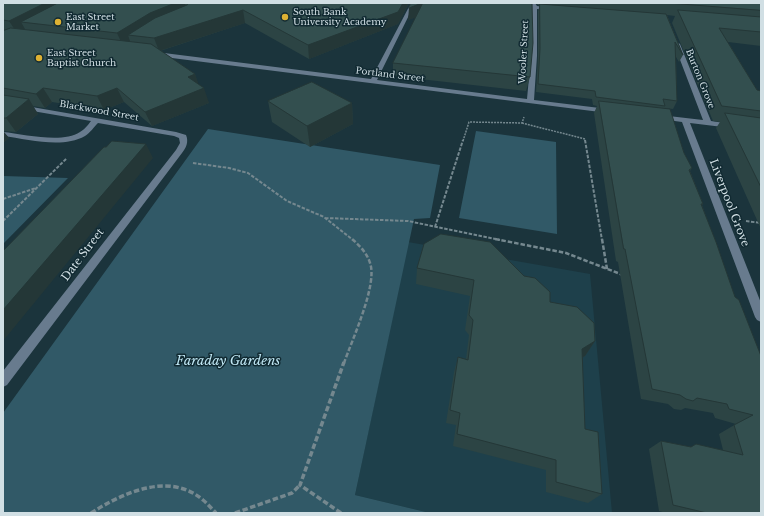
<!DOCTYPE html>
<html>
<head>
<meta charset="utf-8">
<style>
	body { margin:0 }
	#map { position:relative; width:764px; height:516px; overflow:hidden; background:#1b343c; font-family:"Libre Baskerville",serif }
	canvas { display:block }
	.frame { position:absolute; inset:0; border:4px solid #d1dfe4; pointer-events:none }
</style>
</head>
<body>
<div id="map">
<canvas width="764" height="516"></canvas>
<div class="frame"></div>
</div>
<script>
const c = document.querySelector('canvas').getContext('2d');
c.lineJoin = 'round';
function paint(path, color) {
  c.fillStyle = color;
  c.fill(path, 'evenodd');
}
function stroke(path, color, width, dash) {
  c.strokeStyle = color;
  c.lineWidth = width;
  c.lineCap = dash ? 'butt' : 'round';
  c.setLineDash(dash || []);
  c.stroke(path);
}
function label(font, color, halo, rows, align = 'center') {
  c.font = font + ' "Libre Baskerville",serif';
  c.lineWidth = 3;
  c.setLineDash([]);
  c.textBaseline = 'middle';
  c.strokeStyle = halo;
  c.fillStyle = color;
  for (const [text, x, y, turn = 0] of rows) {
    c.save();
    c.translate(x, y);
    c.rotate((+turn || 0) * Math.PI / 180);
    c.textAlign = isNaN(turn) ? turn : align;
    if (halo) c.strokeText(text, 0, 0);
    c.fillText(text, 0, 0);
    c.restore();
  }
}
paint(new Path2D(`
	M408,242L590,274L612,513H430L355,495Z`), '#1e404b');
paint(new Path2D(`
	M208,129L440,165L430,218L414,219L355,495L430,513H3V413Z
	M476,131L556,142L557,234L459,218Z
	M3,176L68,178L3,244Z`), '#315967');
stroke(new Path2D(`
	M522,123L585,139V141
	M463,141L469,122L522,123L524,117`), '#75888f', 1.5, [2, 1]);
stroke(new Path2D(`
	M585,140L602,240
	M193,163L229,168L248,173L287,201L324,217L353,240
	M3,199L36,188
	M325,218L408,221L500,240
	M3,221L67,158
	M746,221L761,223
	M435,227L463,140`), '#75888f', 2, [3.5, 1.5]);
stroke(new Path2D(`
	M495,239L566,253L623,275
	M602,239L607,269
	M344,363C352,340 378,284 370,263C367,253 359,245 352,239`), '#75888f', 2.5, [4.5, 2]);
stroke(new Path2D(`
	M91,513C123,493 169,471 203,500C208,504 212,509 216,513
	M235,513L292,493L300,485
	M341,513L300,485L344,362`), '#75888f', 3.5, [5.5, 2.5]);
paint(new Path2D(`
	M411,3H415L377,80L527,99L531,56L532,7L531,3H535L537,6L556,9L553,11L537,9V56L534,100L608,109L612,111L608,113L156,56L153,54L156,52L371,79Z
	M677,42L680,44L711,121L731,124L735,126L731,128L690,123L761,303V322L757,320L755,317L682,122L660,119L656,117L660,115L703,120L674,44Z
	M3,102L176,132L186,135C189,142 186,148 182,153L7,385L3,387V371L176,150L180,143L179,138L174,136L98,123C94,127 90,133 85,136C62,149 28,139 3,136V132C24,134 62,144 80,132C84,130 88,125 91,121L3,106Z`), '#687b8e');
paint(new Path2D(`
	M3,3H409L398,24L309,59L245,23L160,51L195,74L198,84L209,103L152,126L124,102L104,110L52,102L45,108L33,106L38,114L16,132L3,131L9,138L3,143Z
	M411,3L530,77L526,91L393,76V63L416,17L408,20Z
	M536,3H761V46L728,42L757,90L761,91V229L716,128L720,122L713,121L672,23L675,16L667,15L683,55L679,62L676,57L677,101L673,109L665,108H664L684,153L692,168L690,171L703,204L702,205L735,297L761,356V513H666L659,511L649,449L661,441L691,447L723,450L719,434L736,424L715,418L713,413L685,408L681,410L674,409L668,404L641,399L618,262L616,261L594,113L597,106L593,105L592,99L536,92L538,56V11L540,5H538Z
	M268,101L352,103L353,124L310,147L272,122Z
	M417,268L524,276L550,302L595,341L585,356L582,358L585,429L602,494L588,503L546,492V470L453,446L456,425L446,423L454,372L458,357L466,359L469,335L465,330L470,296L416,284Z`), '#2c4444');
paint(new Path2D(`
	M45,3H75L21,22L25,29L17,33L9,21Z
	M175,3H185L187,12L128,35L130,41L123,46L117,33L150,13Z
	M403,3H409L398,24L309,59L308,45Z
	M422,3H423V15L408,20L409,8Z
	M243,10L245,23L159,51L154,38Z
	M195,74L200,88L188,77Z
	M43,88L52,102L45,108L36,94Z
	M117,88L124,102L104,110L97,96Z
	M204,88L209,103L152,126L145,112Z
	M29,99L38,114L16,132L6,118Z
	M352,103L353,124L310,147L307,126Z
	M3,131L9,138L3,143Z
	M146,144L153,158L3,341V310Z
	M595,341L585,356L572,363L582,349Z`), '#243737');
const building = new Path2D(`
	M3,3H45L9,21L3,20Z
	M58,3H175L150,13L117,33L21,22Z
	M188,3H403L398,12L308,45L243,10L154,38L128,35L155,18L187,5Z
	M411,3H422L409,8Z
	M423,3H532L533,43L530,77L393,63Z
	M669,3H761V10Z
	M540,4L666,14L683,55L675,42L677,101L663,99L665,106L596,97L595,91L538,84L540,49Z
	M678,10L761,17V32L719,28L757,90L761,91V111L722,106Z
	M11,28L151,44L195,74L188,77L204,88L145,112L117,88L97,96L43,88L36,94L3,88V31Z
	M312,82L352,103L307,126L268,101Z
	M3,95L29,99L6,118H3Z
	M599,101L670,109L684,153L692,168L689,170L703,204H701L716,242L735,297L739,300L761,356V513H707L673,505L661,441L691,447L696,444L743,455L734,425L753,415L729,409L727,404L697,398L693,401L686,399L680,395L652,389L625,249H624Z
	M725,113L761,118V187Z
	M112,141L146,144L3,310V251L104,147H106Z
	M441,234L490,242L524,276L535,278L550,292V302L577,307L594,323L595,341L582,349L585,429L598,432L602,494L556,482V460L457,434L460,413L450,410L458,357L468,360L473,320L469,315L474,280L417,268L424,244Z`);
paint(building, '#334f4f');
stroke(building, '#243737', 1);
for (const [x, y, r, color] of [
	[285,17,4,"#ddb133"],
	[58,22,4,"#ddb133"],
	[39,58,4,"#ddb133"]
]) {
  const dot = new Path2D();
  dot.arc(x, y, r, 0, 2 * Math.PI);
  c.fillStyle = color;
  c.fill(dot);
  stroke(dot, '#112a32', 1.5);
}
label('9px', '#d1dfe4', '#112a32', [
	["South Bank",293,12],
	["University Academy",293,22],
	["East Street",66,17],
	["Market",66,27],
	["East Street",47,53],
	["Baptist Church",47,63]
], 'left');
label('9px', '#d1dfe4', '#112a32', [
	["Wooler Street",524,52,-87],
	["Portland Street",390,75,7],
	["Burton Grove",700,79,68],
	["Blackwood Street",99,111,10]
]);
label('11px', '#d1dfe4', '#112a32', [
	["Liverpool Grove",729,203,69],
	["Date Street",83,255,-53]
]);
label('italic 13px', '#c1e8f5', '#112a32', [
	["Faraday Gardens",228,361]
]);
</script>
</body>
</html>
